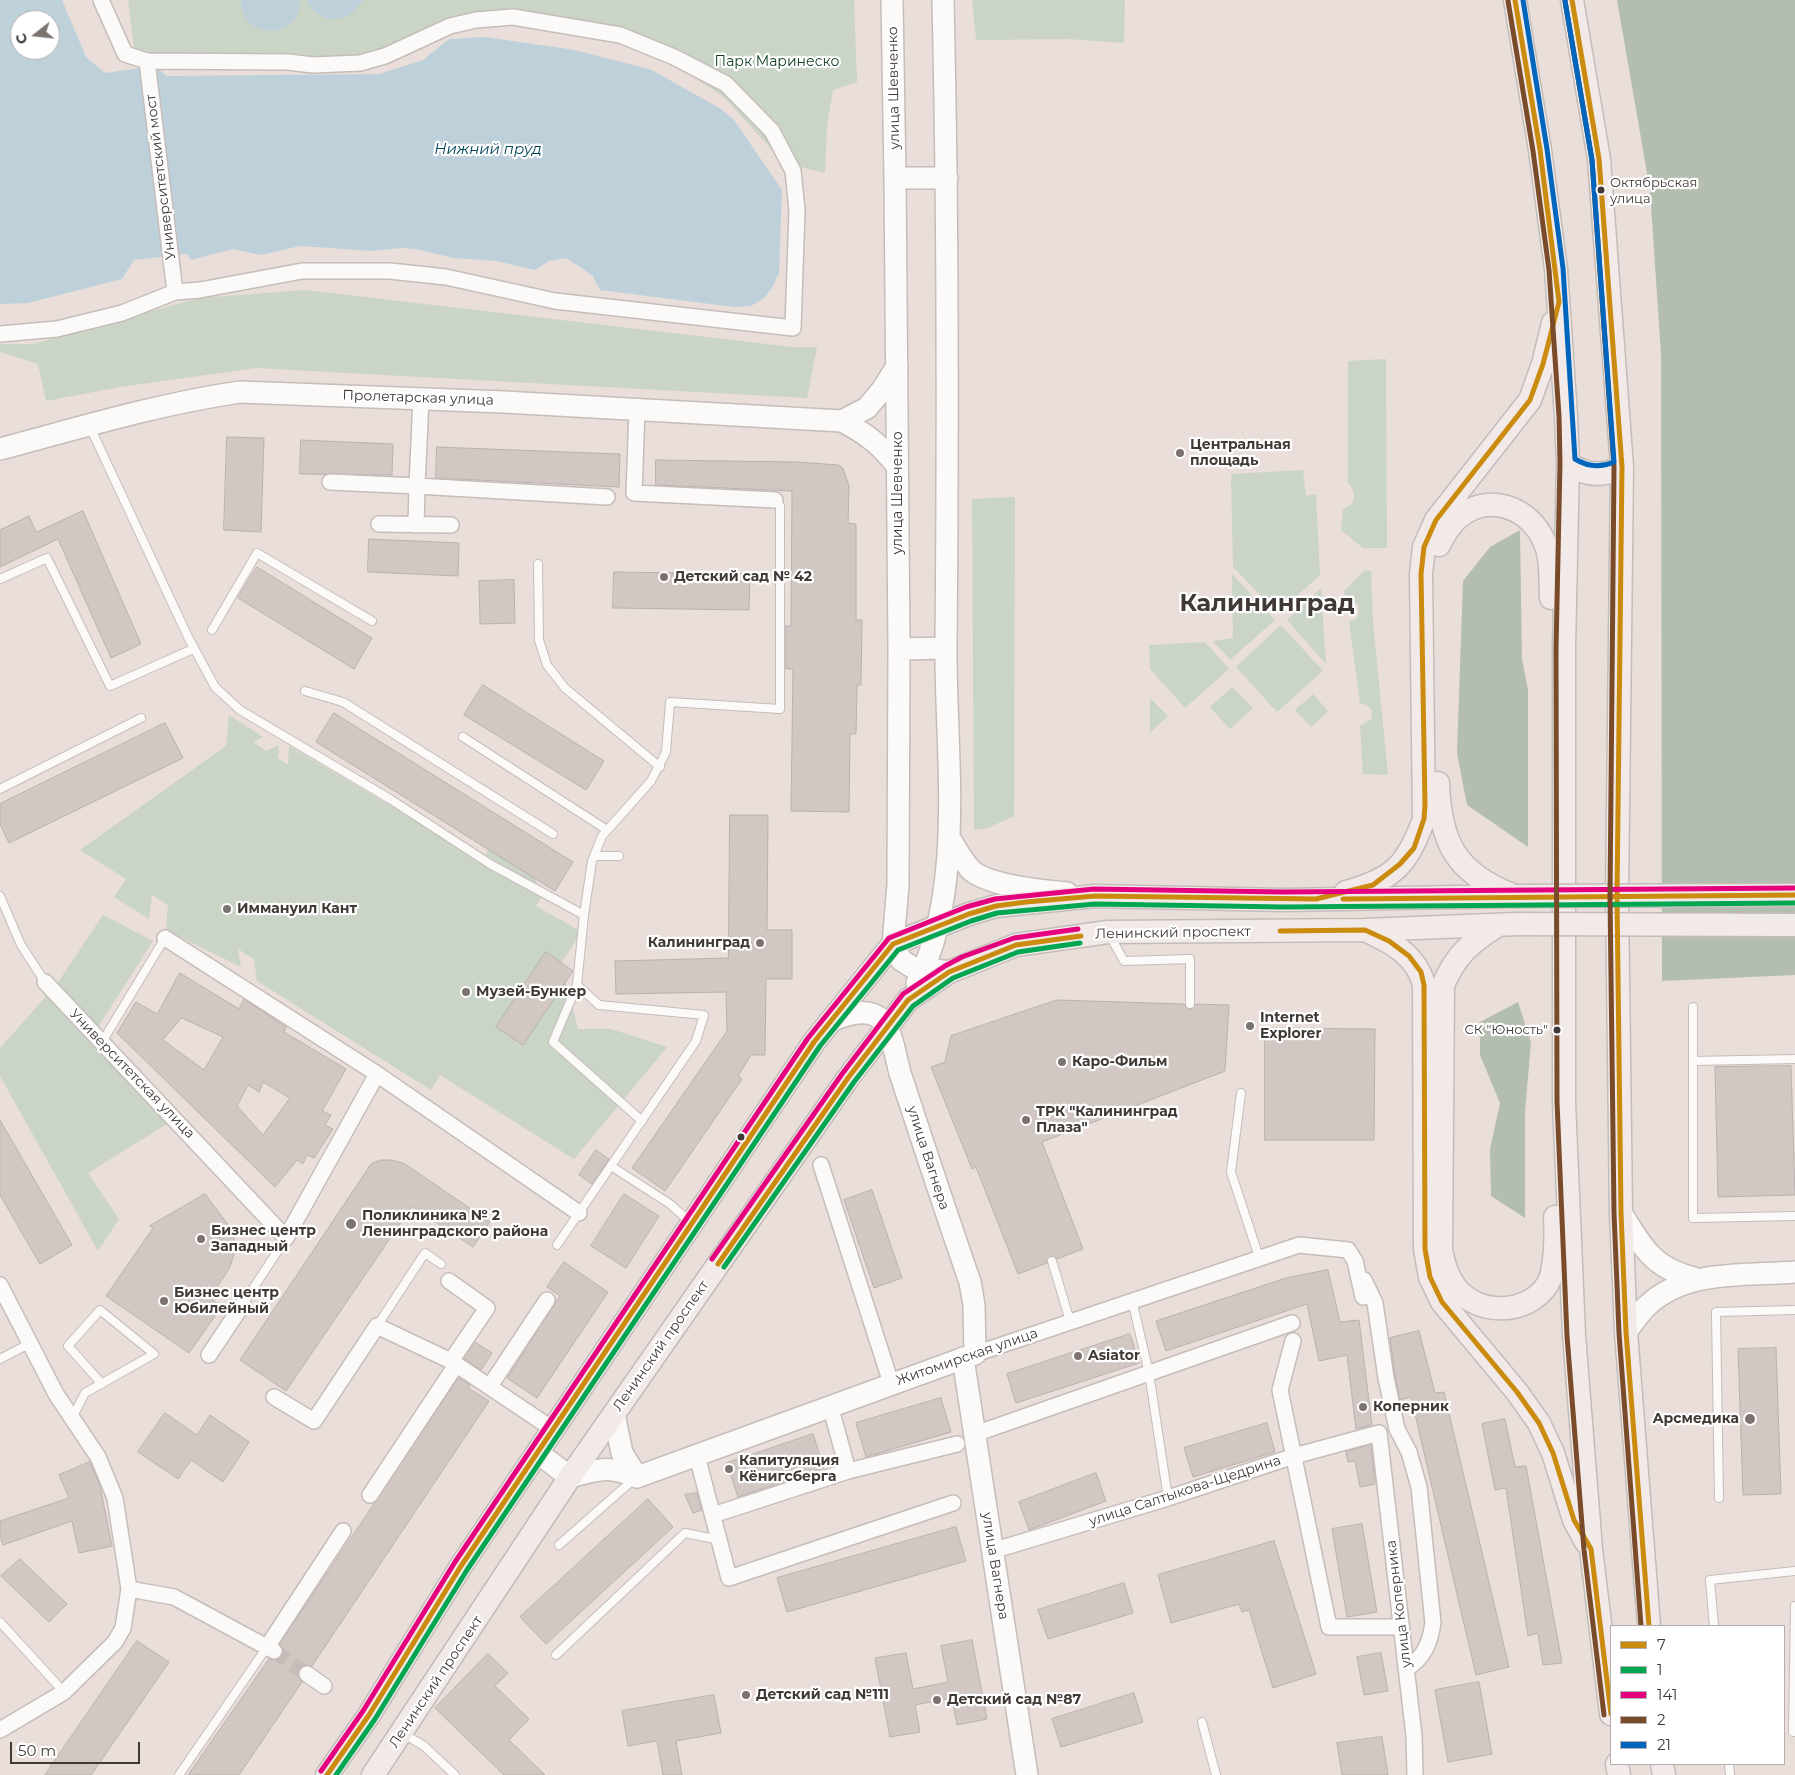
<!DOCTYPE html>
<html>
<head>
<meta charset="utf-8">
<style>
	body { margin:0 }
	#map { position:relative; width:1795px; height:1775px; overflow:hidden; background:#e9ded9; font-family:Montserrat,sans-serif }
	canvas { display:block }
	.legend { position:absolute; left:1610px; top:1625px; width:175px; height:140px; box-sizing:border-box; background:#fff; border:1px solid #b3b0af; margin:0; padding:6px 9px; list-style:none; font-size:15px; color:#413936 }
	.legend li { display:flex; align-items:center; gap:10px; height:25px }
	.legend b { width:25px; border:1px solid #b3b0af }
	.north { position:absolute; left:10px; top:10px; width:50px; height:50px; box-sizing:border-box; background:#fff; border:1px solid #b3b0af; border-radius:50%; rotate:254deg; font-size:14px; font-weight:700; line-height:20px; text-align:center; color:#413936 }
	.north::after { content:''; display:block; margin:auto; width:18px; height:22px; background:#7c736f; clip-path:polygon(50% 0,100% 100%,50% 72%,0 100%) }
	.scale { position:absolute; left:10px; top:1742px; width:130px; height:22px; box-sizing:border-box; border:2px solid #413936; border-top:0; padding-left:6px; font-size:15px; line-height:18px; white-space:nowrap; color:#413936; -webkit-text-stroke:4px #fff; paint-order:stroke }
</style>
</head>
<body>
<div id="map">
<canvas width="1795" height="1775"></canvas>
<ul class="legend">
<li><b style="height:6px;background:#ca8b0e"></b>7</li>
<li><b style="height:6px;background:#00a651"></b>1</li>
<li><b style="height:6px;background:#e5007d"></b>141</li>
<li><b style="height:6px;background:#7a4b2a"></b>2</li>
<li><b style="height:6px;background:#0065bd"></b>21</li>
</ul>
<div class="north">С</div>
<div class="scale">50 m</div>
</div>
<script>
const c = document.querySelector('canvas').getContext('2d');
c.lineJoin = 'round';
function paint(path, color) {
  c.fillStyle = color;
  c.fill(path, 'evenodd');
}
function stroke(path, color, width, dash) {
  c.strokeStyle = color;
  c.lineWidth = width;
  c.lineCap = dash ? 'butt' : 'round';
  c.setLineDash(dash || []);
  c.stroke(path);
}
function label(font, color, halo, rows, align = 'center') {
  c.font = font + ' Montserrat,sans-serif';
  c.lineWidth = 4.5;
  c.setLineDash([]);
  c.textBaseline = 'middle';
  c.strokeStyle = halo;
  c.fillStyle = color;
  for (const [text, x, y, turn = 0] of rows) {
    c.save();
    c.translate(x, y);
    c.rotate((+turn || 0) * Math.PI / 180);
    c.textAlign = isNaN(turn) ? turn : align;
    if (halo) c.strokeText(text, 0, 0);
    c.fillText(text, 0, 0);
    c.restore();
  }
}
paint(new Path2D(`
	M128,0H854L857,82L833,90L827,126L825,173L784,163L724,97L678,67L626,44L518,22L453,31L366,68L136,65Z
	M972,0H1125L1124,43L1068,39L976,40Z
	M305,290L792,347H817L807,398L256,368L120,387L46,401L38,364L0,352V344H33L199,298Z
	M1386,359L1387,548H1363L1341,530L1343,509L1352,504C1356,494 1354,490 1348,483V361Z
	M1303,470L1306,496L1316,494L1320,575L1278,613L1233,567L1231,474Z
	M1015,497L1014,816L988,828L974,830L972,499Z
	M1365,570L1371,571L1373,622L1388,775L1363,774L1360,726L1371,719L1372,710L1367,705L1360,703L1349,622L1356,619L1359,613L1358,604L1346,600L1344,591Z
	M1232,574L1275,620L1230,660L1213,641L1233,638Z
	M1321,588L1326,664L1287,620Z
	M1281,625L1323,671L1277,712L1236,667Z
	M1205,642L1229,669L1185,708L1150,669L1149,645Z
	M1232,687L1253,708L1230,729L1210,707Z
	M1313,694L1328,711L1311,727L1295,710Z
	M1150,698L1168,716L1150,733Z
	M229,715L263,737L253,742L266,751L279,745L278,758L288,765L289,746L542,895L536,906L582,932L561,963L578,1029H611L667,1047L574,1159L440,1075L431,1090L257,981L254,959L238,949L241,967L166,930L168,905L152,895L149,919L114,897L126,879L80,850L226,746Z
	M491,838L542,868L534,887L486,855Z
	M103,915L153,941L91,1038L170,1122L88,1173L119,1219L98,1251L0,1076V1048L57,984Z`), '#cad4c7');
paint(new Path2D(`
	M1617,0H1795V975L1662,981L1661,354L1650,190Z
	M1520,530L1522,659L1528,690V847L1467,805L1457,753L1463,581L1490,547Z
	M1518,1002L1531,1042L1525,1112V1218L1491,1196L1490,1149L1500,1103L1480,1055V1022Z`), '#b4beb0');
paint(new Path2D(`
	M0,0H62L86,57L105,73L155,66L167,76L379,74L423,60L449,39L485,37L575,50L652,70L721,109L734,120L782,190L779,273L772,288L764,298L751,306L734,307L600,290L592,275L566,258L549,261L535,270L496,261L454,258L416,249L402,248L372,251L300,246L261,255L233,249L191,260L187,254L134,260L122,279L28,303L0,304ZM20,20H50V50H20Z
	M241,0H300C301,41 240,41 241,0Z
	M307,0H363C349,24 320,27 307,0Z`), '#bed1da');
const building = new Path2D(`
	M227,437L264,438L261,532L224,530Z
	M301,440L393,444L392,475L300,474Z
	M437,447L620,454L619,487L436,478Z
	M656,460L797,462L838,465L843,468L849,486L848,523L856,524V620H862L861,685H857L856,734H850L849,812L791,811L793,669H786V626H791L792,491L656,485Z
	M83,511L141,644L111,658L58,539L0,567V530L29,516L36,532Z
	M369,539L459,543L458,576L368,572Z
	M257,567L372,638L354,669L238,598Z
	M614,572L750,574L749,610L613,608Z
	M514,580L515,623L480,624L479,581Z
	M483,685L604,761L586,790L464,715Z
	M334,713L573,862L555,891L316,742Z
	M165,723L183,758L9,843L0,824V804Z
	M730,815H768L767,930H792V979H766L765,1055H751L738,1076L742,1079L665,1191L632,1168L727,1031L726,992L616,994L615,961L728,958Z
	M546,952L573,971L523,1045L496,1027Z
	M180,973L239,1009L244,999L286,1027L284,1032L346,1069L322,1111L331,1115L325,1125L333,1129L314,1158L307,1155L303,1164L297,1160L275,1187L117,1033L136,1002L157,1014ZM182,1018L223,1037L204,1070L163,1040ZM263,1082L290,1098L263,1135L237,1106L248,1085L259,1092Z
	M1057,1000L1184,1004L1190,1010L1196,1004L1229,1005L1225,1071L1042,1142L1083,1249L1057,1259L1050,1256L1047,1263L1018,1274L976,1167L972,1169L931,1067L945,1062L951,1036Z
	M1265,1028L1375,1029L1374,1140H1265Z
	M1791,1066L1795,1195L1718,1197L1715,1067Z
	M0,1120L72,1245L40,1264L0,1195Z
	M596,1150L609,1159L592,1184L579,1175Z
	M381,1160H392L405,1164L490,1222L473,1247L412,1206L286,1391L240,1360L371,1164Z
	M872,1190L902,1278L874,1288L844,1200Z
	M205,1194L232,1230L236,1248L230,1267L210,1298L222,1306L189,1353L106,1296L153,1228L150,1226Z
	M624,1194L659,1216L626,1268L591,1246Z
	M564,1262L608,1292L537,1398L507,1378L560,1296L547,1287Z
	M1328,1270L1340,1322L1359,1320L1372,1425L1356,1429L1347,1355L1319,1361L1307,1304L1166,1351L1156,1321L1286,1278Z
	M1419,1331L1435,1393L1444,1392L1509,1667L1476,1675L1411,1397L1400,1400L1395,1376L1390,1338Z
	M1130,1334L1139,1363L1016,1403L1007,1374Z
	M475,1342L492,1353L481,1370L464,1358Z
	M1776,1348L1781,1494L1743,1495L1738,1349Z
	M459,1378L470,1385L468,1388L489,1401L312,1666L304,1665L299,1669L298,1677L302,1682L239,1775H188L269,1659L275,1660L282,1656L283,1650L280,1644Z
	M941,1398L951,1432L866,1457L856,1423Z
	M165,1413L197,1435L210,1415L249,1442L223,1482L191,1460L178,1479L138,1452Z
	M1505,1419L1515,1467L1526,1466L1562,1663L1543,1665L1538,1633L1528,1636L1506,1488L1495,1490L1482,1424Z
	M1267,1423L1275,1452L1193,1477L1184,1448Z
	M813,1434L824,1468L738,1497L727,1463Z
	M1371,1445L1375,1484L1360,1487L1355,1461L1348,1462L1346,1452Z
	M90,1462L100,1486L112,1546L79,1553L72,1521L3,1545L0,1535V1521L69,1498L59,1475Z
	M1096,1473L1106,1501L1029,1530L1019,1502Z
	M697,1493L702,1510L693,1513L685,1495Z
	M648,1499L673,1527L546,1644L520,1617Z
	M1362,1524L1377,1612L1347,1617L1332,1529Z
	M956,1527L966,1561L787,1612L777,1578Z
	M1274,1541L1316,1674L1273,1688L1249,1610L1242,1612L1239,1604L1171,1623L1158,1575Z
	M20,1559L67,1604L49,1622L1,1576Z
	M1124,1583L1133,1613L1048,1639L1038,1610Z
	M972,1640L987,1719L957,1725L952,1698L915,1705L920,1732L890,1737L875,1658L906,1653L913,1689L948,1682L941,1646Z
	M137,1641L169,1662L91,1775H45Z
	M1381,1653L1388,1691L1364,1695L1357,1657Z
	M488,1654L508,1673L495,1686L529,1719L509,1740L545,1775H504L435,1708Z
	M1479,1682L1492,1754L1448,1762L1435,1690Z
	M1134,1693L1143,1722L1061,1747L1052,1719Z
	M714,1695L721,1733L676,1741L682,1775H663L657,1741L628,1746L622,1711Z
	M1382,1737L1388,1775H1342L1337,1743Z`);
paint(building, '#d1c8c4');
stroke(building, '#bab1ae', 1);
stroke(new Path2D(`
	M274,1651L307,1674`), '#c7bdb8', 15, [15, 8]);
const lane = new Path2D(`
	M90,427L188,637L215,687L240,710L390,799L490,864L584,915L592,861L602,836L651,781L666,752L670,702L780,709V506L775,500
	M538,564L539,640L547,665L565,688L660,767
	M0,579L47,558L110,686L193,649
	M212,630L257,553L372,621
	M305,691L343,702L553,834
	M463,737L607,830
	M0,789L141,718
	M594,856H619
	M0,896L21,945L45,982
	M1109,934L1124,961L1190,959V1004
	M577,985L553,1042L642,1121
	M1693,1007V1218L1795,1216
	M102,1042L165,938
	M1693,1061L1795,1059
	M1241,1093L1231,1172L1259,1257
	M611,1166L670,1204L690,1222
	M557,1245L696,1041L704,1015L599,1005L577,985L584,915
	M1052,1261L1070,1321
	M1132,1300L1149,1373L1168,1498
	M243,1304L286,1238
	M377,1326L425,1253L441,1264
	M0,1359L29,1344
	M72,1418L85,1393L154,1354L100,1310L68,1346L102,1384
	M1719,1498L1716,1312L1795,1310
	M559,1545L634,1479
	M1795,1606L1793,1732H1795
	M0,1622L64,1692
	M1714,1626L1710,1580L1795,1571
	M556,1655L685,1533L720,1540
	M1202,1722L1216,1775
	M404,1734L424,1746L455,1775
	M1729,1764L1730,1775
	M179,1775L267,1647`);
const street = new Path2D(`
	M147,61L175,292
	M0,334L57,329L122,313L175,292L200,290L302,271H390L446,277L555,301L793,328L797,210L793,171L772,131L726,84L674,57L620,35L513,17L476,20L450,26L385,56L360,63L313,65L288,62L147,61L125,54L101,0
	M637,410L634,493L775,500
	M330,482L417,486L421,398
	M379,524L451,525
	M416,525L417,486L607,497
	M165,938L371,1070L579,1213
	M45,982L286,1238L377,1074
	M821,1165L891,1383
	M1364,1280L1375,1303L1386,1378L1397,1429L1409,1452L1419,1487L1433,1623C1430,1643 1424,1658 1406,1669
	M449,1281L487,1308L451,1361
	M0,1285L56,1394L98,1457L115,1498L129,1589L123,1628L115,1642L64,1692L0,1730
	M1293,1341L1280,1390L1329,1627H1401
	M975,1354L1299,1245L1348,1250L1355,1261L1363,1297
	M209,1355L243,1304
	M490,1386L547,1300
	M274,1397L314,1421L377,1326L451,1361L554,1430
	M975,1434L1292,1323
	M697,1456L729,1578L953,1503
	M848,1471L957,1444
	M370,1495L456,1365
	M713,1515L848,1471L830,1405
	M992,1551L1168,1498L1294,1456L1379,1433L1414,1736L1415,1775
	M129,1589L174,1597L274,1651
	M267,1647L343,1531
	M307,1674L324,1686`);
const secondary = new Path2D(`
	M892,0L895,178L899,649L898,885L893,944L901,960L912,967L949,972
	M895,178H947
	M842,421L867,408L882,390L897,366
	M0,449C79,428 158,404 240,392L504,402L842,421C865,433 881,445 897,466
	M899,649L946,648
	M949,837C955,847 962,860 970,869C987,886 1044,891 1067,893
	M917,983C966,887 945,750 946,645C948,430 948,215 943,0
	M1621,1213C1645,1250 1652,1268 1697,1279
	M1626,1332C1633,1323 1640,1312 1648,1305C1687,1269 1746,1276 1795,1272
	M963,1358L1027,1775
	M614,1414L622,1453L637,1477
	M538,1453L570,1477C599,1469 609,1465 637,1477L975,1354L974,1305L970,1282C946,1213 923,1143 900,1073C896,1059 892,1030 882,1020C867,1006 844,1015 829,1022`);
const primary = new Path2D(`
	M1515,0L1540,150L1556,269L1566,416L1568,463L1564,648V1102L1574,1335L1591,1549L1611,1714
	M1572,0L1599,159L1622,467L1617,897L1621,1213L1626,1332L1649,1626
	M1568,463C1585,476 1603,477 1622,467
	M1439,545C1444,535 1450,524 1459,517C1489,492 1530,508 1544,541C1552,557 1550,580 1551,598
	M1438,783C1440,841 1455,872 1510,894
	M1346,892C1394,879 1407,865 1424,819L1421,574L1424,547L1436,520L1530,400L1543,364L1553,323
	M1497,926C1470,943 1456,955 1443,985L1441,1250C1444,1264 1447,1276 1456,1288C1479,1316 1527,1315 1547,1285C1556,1271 1556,1233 1555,1217
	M1367,931C1393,943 1417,956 1424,985L1425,1249L1430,1277L1442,1302L1517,1392L1539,1423L1553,1453L1574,1520L1586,1542
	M1617,1764L1619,1775
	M1662,1764L1664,1775
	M327,1775L369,1715L461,1566L814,1042L893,944L969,914L996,906L1095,896L1283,900L1515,896
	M373,1775L570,1477L848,1078L908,1000L949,972L1016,945L1108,932L1365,930L1517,924`);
stroke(lane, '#c5bdba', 10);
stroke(street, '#c5bdba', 18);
stroke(secondary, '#c5bdba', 24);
stroke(primary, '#c3bdba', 25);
stroke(lane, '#fcfaf9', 8);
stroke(street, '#fcfaf9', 15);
stroke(secondary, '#fcfaf9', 21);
stroke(primary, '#f2eae9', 22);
const primaryBridge = new Path2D(`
	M1515,896L1795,895
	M1517,924L1795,925`);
stroke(primaryBridge, '#c3bdba', 25, []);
stroke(primaryBridge, '#f2eae9', 22);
stroke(new Path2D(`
	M1572,0L1599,159L1622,467L1617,897L1621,1213L1626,1332L1649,1626
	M1343,899L1795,895
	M1280,931L1365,930L1389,941L1409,956L1421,972L1424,985L1425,1249L1430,1277L1442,1302L1517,1392L1539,1423L1553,1453L1574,1520L1591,1549L1611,1714
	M718,1264L848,1078L908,1000L949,972L1016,945L1081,936
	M327,1775L369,1715L461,1566L814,1042L893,944L969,914L996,906L1026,902L1095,896L1316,899L1373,885L1400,864L1414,848L1424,819L1425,805L1421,574L1424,547L1436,520L1530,400L1543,364L1559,302L1540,150L1515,0`), '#ca8b0e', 5);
stroke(new Path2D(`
	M724,1267L854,1082L913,1006L953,978L1018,952L1080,943
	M336,1775L375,1719L467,1570L820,1046L898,950L971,921L997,913L1095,904L1283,907L1795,903`), '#00a651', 5);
stroke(new Path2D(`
	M712,1259L842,1074L903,994L945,966L962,957L1014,938L1078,929
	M321,1771L363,1711L455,1562L808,1038L889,938L966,907L995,899L1094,889L1283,892L1795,888`), '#e5007d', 5);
stroke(new Path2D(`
	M1508,1L1533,151L1549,270L1559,416L1560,463L1556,648L1557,1102L1567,1336L1584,1550L1604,1715
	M1565,1L1592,160L1614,467L1610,897L1614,1213L1619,1333L1641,1626`), '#7a4b2a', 5);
stroke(new Path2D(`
	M1523,0L1547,149L1563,268L1575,459C1588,467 1600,468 1614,462L1592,160L1565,1`), '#0065bd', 5);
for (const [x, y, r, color] of [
	[1601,190,4.5,"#413936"],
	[1180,453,5,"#7c736f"],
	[664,577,5,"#7c736f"],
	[227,909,5,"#7c736f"],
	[760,943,5,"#7c736f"],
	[466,992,5,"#7c736f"],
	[1250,1026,5,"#7c736f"],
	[1557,1030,4.5,"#413936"],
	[1062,1062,5,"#7c736f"],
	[1026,1120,5,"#7c736f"],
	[741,1137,4.5,"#413936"],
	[351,1224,6,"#7c736f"],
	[201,1239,5,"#7c736f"],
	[164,1301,5,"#7c736f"],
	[1078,1356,5,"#7c736f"],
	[1363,1407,5,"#7c736f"],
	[1750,1419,6,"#7c736f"],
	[729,1469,5,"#7c736f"],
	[746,1695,5,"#7c736f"],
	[937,1700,5,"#7c736f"]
]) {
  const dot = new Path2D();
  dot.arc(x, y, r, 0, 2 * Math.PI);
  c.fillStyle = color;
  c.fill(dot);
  stroke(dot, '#fff', 2);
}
label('13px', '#413936', '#fff', [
	["Октябрьская",1610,183],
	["улица",1610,199],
	["СК \"Юность\"",1548,1030,"right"]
], 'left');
label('14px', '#0e3e23', '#fff', [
	["Парк Маринеско",777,62]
]);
label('14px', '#413936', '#fff', [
	["улица Шевченко",894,88,-91],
	["Университетский мост",161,177,-97],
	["Пролетарская улица",418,398,2],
	["улица Шевченко",898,493,-90],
	["Ленинский проспект",1173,933,-1],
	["Университетская улица",132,1074,46],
	["улица Вагнера",928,1158,72],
	["Ленинский проспект",661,1346,-55],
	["Житомирская улица",967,1357,-19],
	["улица Салтыкова-Щедрина",1185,1491,-18],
	["улица Вагнера",995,1566,81],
	["улица Коперника",1399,1604,-97],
	["Ленинский проспект",436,1682,-56]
]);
label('bold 14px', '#413936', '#fff', [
	["Центральная",1190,445],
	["площадь",1190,461],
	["Детский сад № 42",674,577],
	["Иммануил Кант",237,909],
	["Калининград",750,943,"right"],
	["Музей-Бункер",476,992],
	["Internet",1260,1018],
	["Explorer",1260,1034],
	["Каро-Фильм",1072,1062],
	["ТРК \"Калининград",1036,1112],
	["Плаза\"",1036,1128],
	["Поликлиника № 2",362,1216],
	["Ленинградского района",362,1232],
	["Бизнес центр",211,1231],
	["Западный",211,1247],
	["Бизнес центр",174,1293],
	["Юбилейный",174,1309],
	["Asiator",1088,1356],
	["Коперник",1373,1407],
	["Арсмедика",1739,1419,"right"],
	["Капитуляция",739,1461],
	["Кёнигсберга",739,1477],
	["Детский сад №111",756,1695],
	["Детский сад №87",947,1700]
], 'left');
label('italic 15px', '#01445b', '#fff', [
	["Нижний пруд",488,150]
]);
label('bold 24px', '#413936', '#fff', [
	["Калининград",1267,604]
]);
</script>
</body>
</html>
